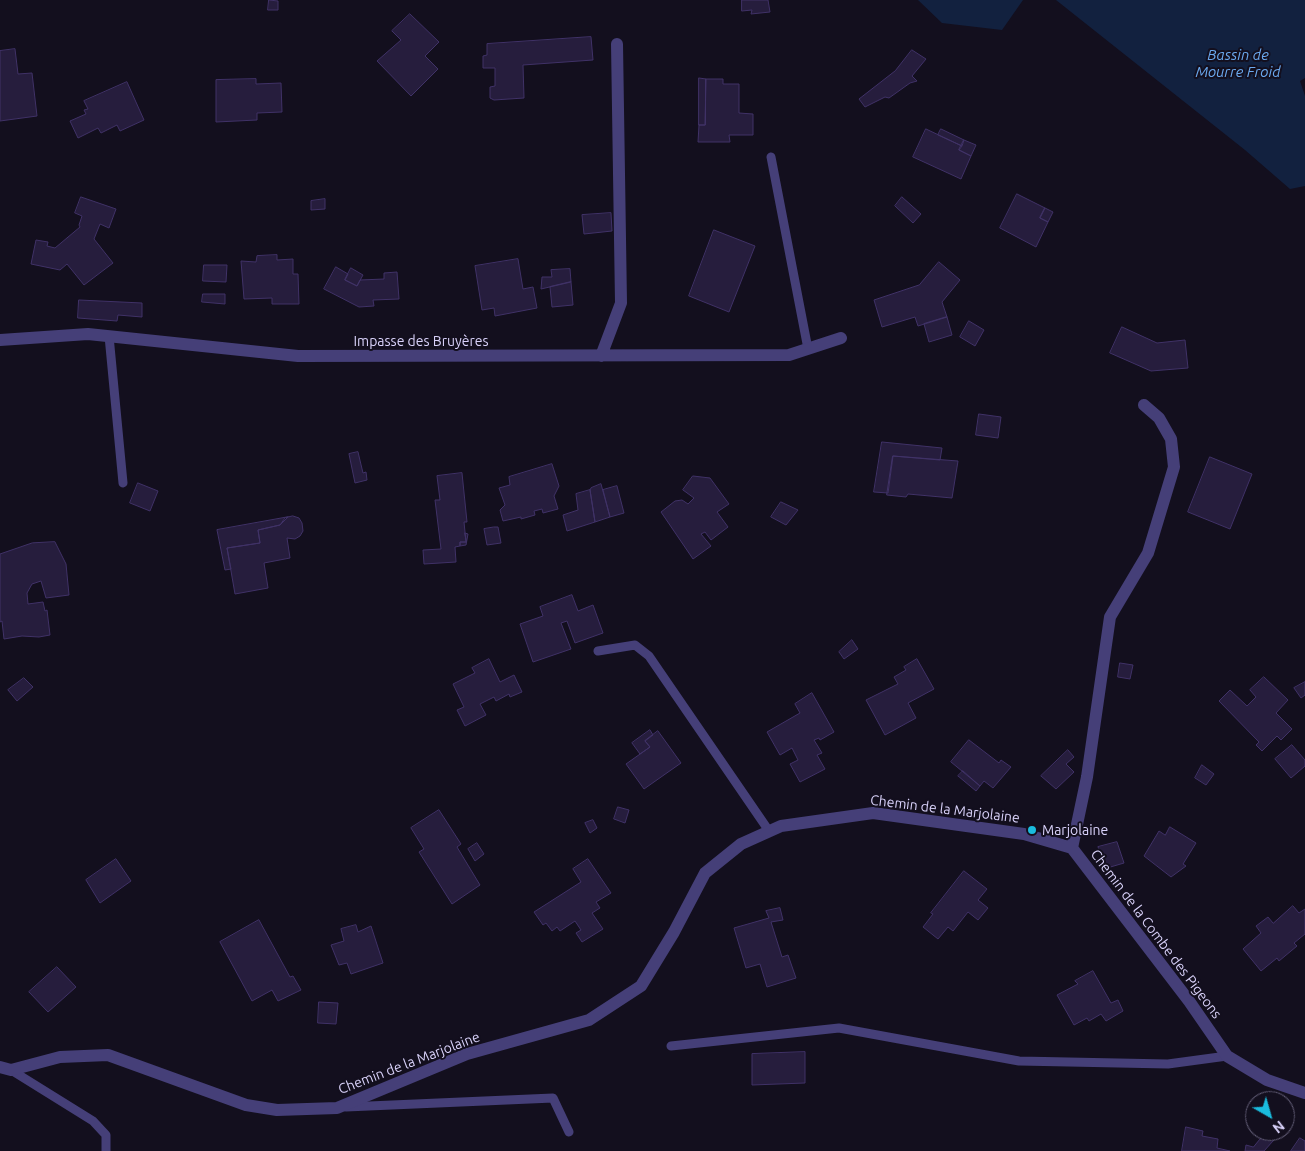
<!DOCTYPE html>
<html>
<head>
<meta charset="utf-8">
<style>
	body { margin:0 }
	#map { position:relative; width:1305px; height:1151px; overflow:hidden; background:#130f1e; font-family:Ubuntu,sans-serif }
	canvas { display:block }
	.north { position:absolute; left:1245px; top:1091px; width:50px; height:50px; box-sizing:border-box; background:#130f1e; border:1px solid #625d76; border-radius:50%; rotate:142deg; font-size:14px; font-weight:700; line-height:20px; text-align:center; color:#d9d2fa }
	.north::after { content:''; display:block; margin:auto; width:18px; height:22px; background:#1abcde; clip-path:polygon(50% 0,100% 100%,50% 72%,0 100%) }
</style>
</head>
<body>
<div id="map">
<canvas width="1305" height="1151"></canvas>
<div class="north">N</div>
</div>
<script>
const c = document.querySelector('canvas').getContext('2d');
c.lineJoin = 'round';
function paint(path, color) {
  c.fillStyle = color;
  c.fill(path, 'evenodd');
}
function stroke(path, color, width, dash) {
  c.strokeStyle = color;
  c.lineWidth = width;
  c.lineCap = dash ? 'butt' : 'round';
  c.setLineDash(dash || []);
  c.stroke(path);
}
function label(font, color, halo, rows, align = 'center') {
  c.font = font + ' Ubuntu,sans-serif';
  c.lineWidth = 4;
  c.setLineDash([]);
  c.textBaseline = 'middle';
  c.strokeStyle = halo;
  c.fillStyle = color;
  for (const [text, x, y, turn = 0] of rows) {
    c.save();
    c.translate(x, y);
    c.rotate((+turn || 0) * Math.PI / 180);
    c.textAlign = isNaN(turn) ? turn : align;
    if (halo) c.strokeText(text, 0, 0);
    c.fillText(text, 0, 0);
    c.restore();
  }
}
paint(new Path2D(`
	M918,0H1023L1002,30L942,23Z
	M1056,0H1305V78L1300,81L1305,96V186L1290,189L1245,150Z`), '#12213f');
const building = new Path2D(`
	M269,0L278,1V10H268Z
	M742,0H768L770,12L751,14L752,10L742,11Z
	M410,14L439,42L425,56L438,69L411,96L377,61L401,40L392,31Z
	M591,37L593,60L523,65L524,98L494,100L490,98V87L495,86V68H483V56L487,55V44Z
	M15,49L18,74L32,73L37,116L0,121V51Z
	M912,50L926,59L912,76L917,81L910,83L889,98L885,97L865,107L859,99L895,71Z
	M699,78L706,79L705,125H699Z
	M256,79V84L281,83L282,112L257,113V120L216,122V80Z
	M706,79H723V84H739V113L753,114V135H729L730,142H698L699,125H705Z
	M127,82L144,120L120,131L117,125L101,133L98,128L78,138L70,121L86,114L84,110L88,109L84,101Z
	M926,129L962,146L959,150L971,156L961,179L913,157Z
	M941,129L964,140L962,146L938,135Z
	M964,140L976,145L971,156L959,150Z
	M1017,194L1045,208L1040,218L1048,222L1036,247L1000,228Z
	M81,197L116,209L109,228L100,224L94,239L113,263L84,285L67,264L60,270L31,264L36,240L48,242L47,246L55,248L80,227L79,225L82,216L75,213Z
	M902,197L921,214L913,223L895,206Z
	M325,199V209L311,210V201Z
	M1045,208L1053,212L1048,222L1040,218Z
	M611,213L612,231L584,234L582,215Z
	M714,230L755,246L729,312L689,296Z
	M277,255V260L293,259V274H298L299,304H272V298L244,299L241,261L256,262L257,256Z
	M518,259L523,289L533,287L537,308L495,316L494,308L482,310L475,266Z
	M939,262L960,280L942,302L947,317L918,326L915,317L882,327L874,300L919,285Z
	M204,265H227L226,282L203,281Z
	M336,267L348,274L345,280L357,286L360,280L384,279V273L397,272L399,299L373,300L374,306L359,307L324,289Z
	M351,268L363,275L357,286L345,280Z
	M570,269L571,282L541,289L542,277H552L551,270Z
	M571,282L573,305L552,307L550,287Z
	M203,294H225V304L202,302Z
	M79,300L142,303V317L118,315L117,321L78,318Z
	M947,317L952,335L929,342L924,324Z
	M969,321L984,330L975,346L960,337Z
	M1122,327L1157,343L1185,340L1188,368L1151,371L1110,353Z
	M979,414L1001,417L998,438L976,435Z
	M882,442L942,448L940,460L893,456L888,493L874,492Z
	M358,452L363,473L366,472L367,480L355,483L349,454Z
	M893,456L958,461L952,498L908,494L906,497L887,495Z
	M1210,457L1252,474L1230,529L1188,512Z
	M552,464L559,486L554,496L558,509L543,513L542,509L534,511L535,515L521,519V517L503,521L500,510L505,505L499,488L510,485L509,477Z
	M462,473L467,522H464L466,542H460V546L455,547L456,562L424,564L423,550L441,549L435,500H440L437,476Z
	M693,476L710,478L729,504L717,512L728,527L711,540L705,532L701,534L711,546L693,559L661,512L675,501L682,500L688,504L694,498L683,490Z
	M138,483L158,491L150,511L130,503Z
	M601,484L610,517L595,522L590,490L591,488Z
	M617,486L624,513L610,517L603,490Z
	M590,490L595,522L567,531L563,515L578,510L576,494Z
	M781,502L798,510L786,525L771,517Z
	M293,516L299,518L302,523L303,531L300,536L295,539L287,538L290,558L264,563L268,588L235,594L227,548L260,543L258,530L280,525L285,518Z
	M288,517L280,525L258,530L260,543L227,548L231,569L225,570L217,530Z
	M494,527H498L501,543L487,545L484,529Z
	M465,533L468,534L466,545L460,546V542H466Z
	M55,542L66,564L69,595L46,598L41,581L32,584L27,593L28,604L43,602L45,611L47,610L50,635L39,637L22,636L4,639L2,621L0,622V554L32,543Z
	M572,595L578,611L593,605L603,633L575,643L567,621L561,623L571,649L533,662L520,624L543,616L540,607Z
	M852,640L858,649L844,659L839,652Z
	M489,659L500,682L514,675L522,692L510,697L509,694L496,701L494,697L480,704L486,715L465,726L457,710L464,707L453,684L475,673L472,668Z
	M917,659L934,689L908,703L916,718L885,735L866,700L898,684L894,677L906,670L904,667Z
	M1120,663L1133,665L1130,679L1118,677Z
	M1264,677L1288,700L1276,713L1292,729L1281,740L1277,736L1262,751L1256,745L1259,742L1219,701L1230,690L1247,706L1256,697L1250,690Z
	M24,678L33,687L17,701L8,690Z
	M1305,682V695L1301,698L1294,688Z
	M812,693L834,732L820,740L819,738L814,740L822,753L817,755L825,769L800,782L790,764L798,760L792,748L780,755L767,732L800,713L795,704Z
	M650,730L653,735L645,741L650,747L640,754L632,743Z
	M658,731L681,763L644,789L626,764L650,747L645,741Z
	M969,740L999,763L1001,760L1011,767L993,788L984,781L980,786L951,762Z
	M1292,745L1305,760V766L1291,778L1275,759Z
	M1068,750L1074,757L1066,764L1074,772L1056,789L1041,776Z
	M1202,765L1214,774L1206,785L1195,778Z
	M963,771L980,786L976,791L958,776Z
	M618,807L629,810L625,823L614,819Z
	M439,810L461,844L457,847L480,885L452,904L419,852L424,849L411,828Z
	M593,820L597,828L590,833L585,823Z
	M1170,827L1196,843L1183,864L1186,866L1171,877L1144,856L1159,831L1165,835Z
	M1117,842L1124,863L1107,868L1098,847Z
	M477,843L484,854L475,861L468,849Z
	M116,859L131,881L100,903L86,880Z
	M588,859L611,893L596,902L600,908L592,913L603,929L582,942L576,933L581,930L575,921L560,931L557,927L552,931L546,923L543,925L534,912L581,882L573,869Z
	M964,871L987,889L978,900L988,908L978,920L968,912L953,931L948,927L938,939L923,927L933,914L931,913Z
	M1293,906L1299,913L1305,909V934L1294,943L1297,946L1279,961L1277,958L1261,971L1243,949L1261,933L1256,926L1268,917L1273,923Z
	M780,908L783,920L771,922L782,957L788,955L796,978L767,987L760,964L746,968L734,928L769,918L766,911Z
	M259,920L290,977L293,976L301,990L278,1001L272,990L252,1001L220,942Z
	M356,925L358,932L371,926L383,963L351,974L347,963L339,965L331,945L344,941L341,929Z
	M57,967L76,987L48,1012L29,992Z
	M1093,971L1111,1003L1118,1000L1123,1011L1106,1021L1101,1014L1089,1021L1087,1018L1074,1025L1057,995L1078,984L1075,981Z
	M319,1002L338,1003L336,1024L318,1023Z
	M805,1052V1083L752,1085V1054Z
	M1285,1113L1293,1120L1285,1128Z
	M1186,1127L1203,1131L1202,1136L1218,1139L1217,1148L1230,1151H1182Z
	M1267,1131H1282L1264,1151H1245L1246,1145L1253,1147Z
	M1300,1138L1305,1141V1151H1291Z`);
paint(building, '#261d3d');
stroke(building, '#403267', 1);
stroke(new Path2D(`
	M771,157L808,349
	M109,336L123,483
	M598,651L635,645L649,656L769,831
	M671,1046L839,1028L1019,1061L1168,1064L1227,1056
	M11,1070L93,1121L106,1135V1151
	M346,1107L553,1098L569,1132`), '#453f78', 9);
stroke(new Path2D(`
	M0,340L88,334L298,356L789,355L841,338
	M601,356L621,303L617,44
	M1144,405L1159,418L1171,439L1174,467L1148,553L1110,617L1087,777L1072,848L1189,1001L1227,1056L1267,1080L1305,1093
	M0,1067L11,1070L60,1057L108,1055L246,1105L277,1110L337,1108L467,1054L589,1020L641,986L674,932L705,873L741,844L781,826L873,813L1024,834L1072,848`), '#453f78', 12);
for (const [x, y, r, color] of [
	[1032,830,5,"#1abcde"]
]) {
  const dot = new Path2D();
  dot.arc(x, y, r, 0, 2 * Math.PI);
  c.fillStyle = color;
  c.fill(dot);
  stroke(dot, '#130f1e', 2);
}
label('14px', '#d9d2fa', '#130f1e', [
	["Impasse des Bruyères",421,341],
	["Chemin de la Marjolaine",945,809,7],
	["Chemin de la Combe des Pigeons",1156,934,53],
	["Chemin de la Marjolaine",409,1063,-21]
]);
label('14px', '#d9d2fa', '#130f1e', [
	["Marjolaine",1042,830]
], 'left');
label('italic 15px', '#6ba8ee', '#130f1e', [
	["Bassin de",1238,55],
	["Mourre Froid",1238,72]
]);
</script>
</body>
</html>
